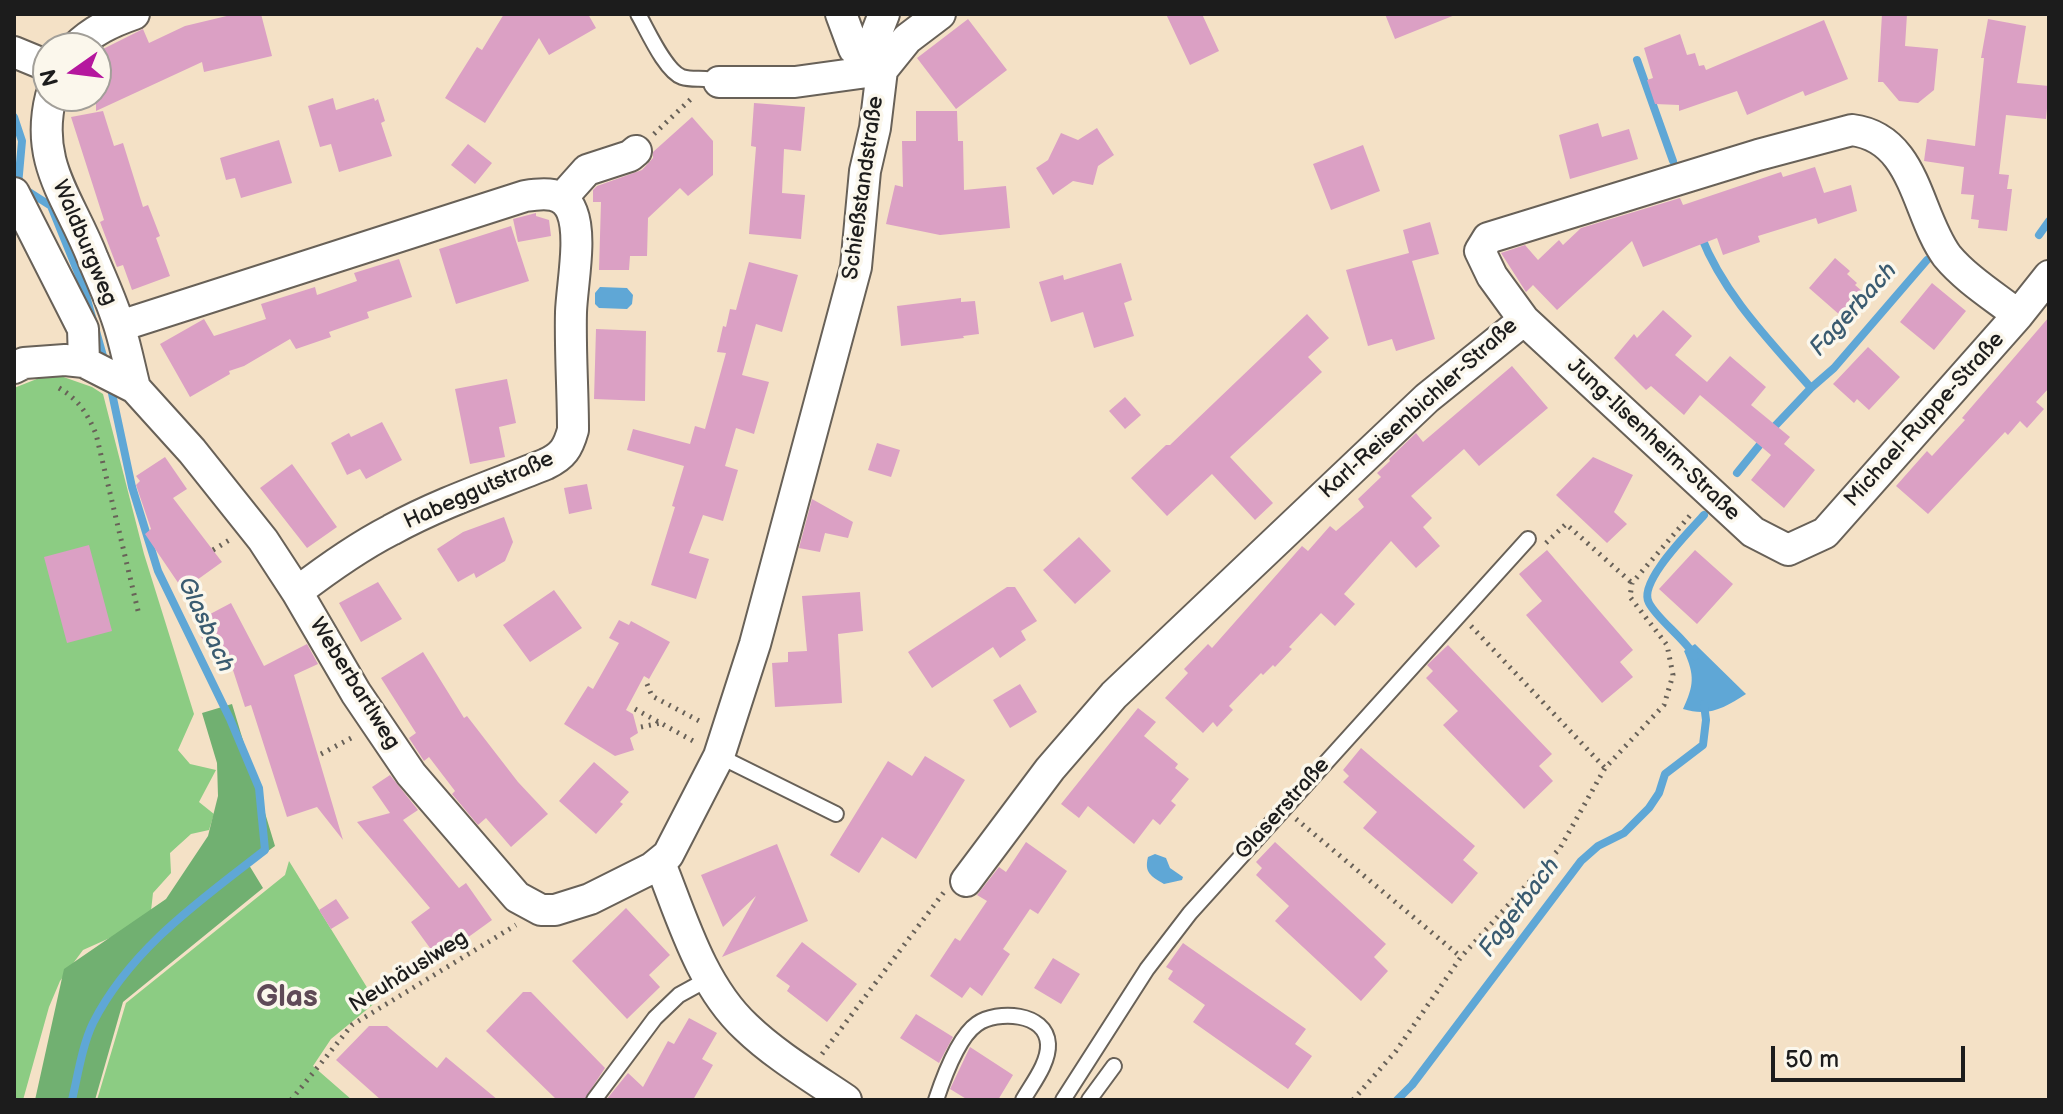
<!DOCTYPE html>
<html>
<head>
<meta charset="utf-8">
<style>
	body { margin:0 }
	#map { position:relative; width:2063px; height:1114px; overflow:hidden; background:#f4e1c6; font-family:"Balsamiq Sans",sans-serif }
	canvas { display:block }
	.frame { position:absolute; inset:0; border:16px solid #1c1c1c; pointer-events:none }
	.north { position:absolute; left:32px; top:32px; width:80px; height:80px; box-sizing:border-box; background:#fbf7ec; border:2px solid #a29f99; border-radius:50%; rotate:256deg; font-size:22px; font-weight:700; line-height:32px; text-align:center; color:#1c1c1c }
	.north::after { content:''; display:block; margin:auto; width:28px; height:36px; background:#b5179e; clip-path:polygon(50% 0,100% 100%,50% 72%,0 100%) }
	.scale { position:absolute; left:1771px; top:1046px; width:194px; height:36px; box-sizing:border-box; border:4px solid #1c1c1c; border-top:0; padding-left:10px; font-size:24px; line-height:28px; white-space:nowrap; color:#1c1c1c; -webkit-text-stroke:6px #fbf7ec; paint-order:stroke }
</style>
</head>
<body>
<div id="map">
<canvas width="2063" height="1114"></canvas>
<div class="frame"></div>
<div class="north">N</div>
<div class="scale">50 m</div>
</div>
<script>
const c = document.querySelector('canvas').getContext('2d');
c.lineJoin = 'round';
function paint(path, color) {
  c.fillStyle = color;
  c.fill(path, 'evenodd');
}
function stroke(path, color, width, dash) {
  c.strokeStyle = color;
  c.lineWidth = width;
  c.lineCap = dash ? 'butt' : 'round';
  c.setLineDash(dash || []);
  c.stroke(path);
}
function label(font, color, halo, rows, align = 'center') {
  c.font = font + ' "Balsamiq Sans",sans-serif';
  c.lineWidth = 7;
  c.setLineDash([]);
  c.textBaseline = 'middle';
  c.strokeStyle = halo;
  c.fillStyle = color;
  for (const [text, x, y, turn = 0] of rows) {
    c.save();
    c.translate(x, y);
    c.rotate((+turn || 0) * Math.PI / 180);
    c.textAlign = isNaN(turn) ? turn : align;
    if (halo) c.strokeText(text, 0, 0);
    c.fillText(text, 0, 0);
    c.restore();
  }
}
paint(new Path2D(`
	M52,373L92,387L103,394L144,554L194,714L178,750L190,764L216,770L199,802L214,814L209,830L191,834L170,853L171,873L153,893L151,911L121,933L83,950L60,981L49,1007L23,1100H14V388Z
	M289,861L376,1002L331,1039L313,1066L352,1100H97L126,1003L285,875Z`), '#8ccc83');
paint(new Path2D(`
	M232,704L275,846L249,865L263,888L123,1002L95,1100H35L64,969L166,899L208,836L218,796L217,763L202,713Z`), '#71b071');
paint(new Path2D(`
	M600,287L627,288L633,295L632,304L627,309L599,308L595,304V293Z
	M1695,644L1746,694C1724,708 1709,717 1683,709C1694,685 1695,676 1684,651Z
	M1155,854L1166,858L1170,868L1183,877L1182,880L1164,884C1151,876 1144,873 1148,857Z`), '#5fa7d6');
stroke(new Path2D(`
	M1637,60L1673,161
	M14,117L22,141L18,185L51,206L83,285L105,363
	M2039,235L2049,221
	M1701,236C1724,295 1770,341 1811,388
	M1737,473L1775,426L1811,388L1834,368L1927,260
	M1695,656C1682,636 1658,620 1649,603C1637,583 1690,531 1704,515
	M72,1100C78,1075 82,1046 93,1023C131,948 201,900 265,850L259,788L230,719L158,571L132,487L110,384
	M1397,1100L1412,1085L1581,861L1598,846L1624,833L1649,808L1659,793L1665,774L1703,745L1706,720L1704,704`), '#5fa7d6', 8);
paint(new Path2D(`
	M235,14H261L272,56L204,72L202,62L96,111V53L99,51L143,29L149,43L185,26Z
	M504,14H588L596,28L549,55L539,38L485,123L445,98L477,47L482,50Z
	M1166,14H1202L1219,51L1190,65Z
	M1385,14H1455V15L1395,39Z
	M1882,14H1907L1905,46L1938,49L1934,90L1918,103L1899,101L1883,82H1878Z
	M968,19L1007,70L956,109L917,58Z
	M1988,19L2026,26L2017,83L2049,86L2046,119L2006,115L1999,174L2009,175L2007,189H2012L2007,231L1978,228L1979,220L1971,219L1974,195L1961,194L1964,167L1924,161L1927,139L1975,146L1984,58H1981Z
	M1824,20L1848,79L1805,96L1803,91L1747,115L1737,91L1679,111V105L1655,104L1647,80L1653,78L1644,48L1680,34L1687,55L1695,53L1699,66L1704,65L1706,70Z
	M333,98L336,110L374,98L375,101L378,99L385,121L381,123L392,156L339,172L331,144L320,147L308,106Z
	M754,103L805,107L801,151L784,149L782,193L805,195L801,239L749,234L756,147L751,146Z
	M103,111L114,146L123,143L143,207L148,205L160,236L156,238L170,276L132,290L123,265L117,267L100,222L104,220L71,117Z
	M916,111H957L958,141H963L964,190L1006,186L1010,228L940,235L886,224L895,185L903,187L902,141H916Z
	M692,117L713,141V175L688,196L680,188L648,218L647,256H630L629,270H599L601,202H593V190L597,186L642,170L653,158V152Z
	M1598,123L1602,137L1629,129L1638,159L1570,179L1559,135Z
	M1097,128L1114,155L1098,166L1093,185L1073,181L1053,195L1036,168L1048,160L1061,133L1078,140Z
	M279,140L292,183L241,198L235,178L226,180L220,158Z
	M468,144L492,163L475,184L451,165Z
	M1363,145L1380,191L1331,210L1313,164Z
	M1815,167L1824,193L1851,185L1857,211L1818,224L1816,218L1758,236L1760,242L1723,255L1717,238L1643,267L1632,241L1557,310L1533,285L1526,292L1501,253L1525,245L1538,260L1559,240L1563,245L1581,228L1680,198L1683,205L1781,172L1783,177Z
	M536,213V216L549,220L551,236L518,242L513,219Z
	M1430,222L1439,254L1412,261L1435,339L1396,351L1392,339L1368,346L1346,270L1409,253L1403,230Z
	M511,226L529,281L456,304L439,249Z
	M1835,258L1850,271L1847,274L1857,283L1855,285L1870,298L1849,323L1809,288Z
	M399,259L412,297L367,312L369,318L329,332L331,337L296,349L290,339L244,366L229,371L230,374L190,397L160,344L204,319L214,336L266,319L261,304L315,287L317,295L357,281L354,273Z
	M749,262L798,275L782,332L756,324L742,375L769,382L754,434L736,428L725,466L738,470L723,521L703,515L689,553L709,559L696,599L651,585L675,507L672,506L684,466L627,450L633,429L690,444L695,426L705,429L726,353L717,352L723,326L726,327L730,309L736,310Z
	M1121,263L1132,300L1124,303L1134,336L1094,348L1083,312L1051,322L1039,282L1063,275L1064,280Z
	M1932,283L1966,311L1934,350L1900,322Z
	M961,298V302L975,301L979,334L963,336L964,338L901,346L897,306Z
	M1663,310L1692,336L1675,355L1707,382L1730,356L1766,387L1751,405L1790,437L1784,444L1815,470L1784,508L1751,480L1771,455L1700,395L1684,415L1651,386L1646,390L1614,358L1634,334L1637,338Z
	M1307,314L1329,338L1308,357L1322,372L1230,457L1273,503L1255,520L1212,474L1167,516L1131,478L1166,445H1170Z
	M2049,317V388L2036,402L2044,409L2027,428L2020,421L2008,435L2005,432L1928,514L1896,486L1927,451L1932,456L1965,420L1962,418Z
	M596,329L646,331L645,401L594,399Z
	M1868,347L1900,377L1869,410L1857,399L1854,403L1833,384Z
	M1512,366L1548,408L1479,466L1464,449L1411,496L1432,518L1423,527L1440,546L1416,568L1391,541L1344,594L1355,604L1335,626L1321,613L1289,647L1292,649L1275,667L1273,665L1263,675L1261,673L1229,706L1233,710L1217,727L1213,722L1203,733L1165,698L1188,673L1184,669L1208,644L1212,648L1302,546L1308,551L1330,526L1336,531L1364,507L1358,499L1381,477L1377,473L1390,461L1389,459L1416,433L1423,442Z
	M507,379L516,423L499,427L505,457L470,464L455,389Z
	M1125,397L1141,415L1125,429L1109,411Z
	M382,422L402,460L366,479L360,469L347,475L331,443L349,433L351,437Z
	M877,443L900,450L891,477L868,470Z
	M165,457L187,489L173,498L222,562L183,590L145,534L151,529L136,485L140,481L136,476Z
	M1593,457L1633,475L1614,512L1627,524L1607,543L1556,495Z
	M292,464L337,527L307,548L260,488Z
	M587,484L592,509L569,514L564,488Z
	M812,499L853,522L848,538L825,533L820,552L799,548Z
	M504,517L513,542L505,561L476,578L474,573L458,582L437,549L463,532Z
	M1079,537L1111,571L1075,604L1043,570Z
	M89,545L112,631L67,643L44,557Z
	M1547,550L1633,650L1620,662L1633,677L1602,703L1526,615L1542,601L1519,574Z
	M1695,550L1733,584L1697,624L1659,589Z
	M378,582L402,619L361,642L339,603Z
	M1007,587H1015L1037,621L1021,631L1026,640L1000,658L993,647L932,688L908,652Z
	M554,590L582,628L530,662L503,625Z
	M860,592L863,631L838,634L842,703L775,707L772,663L788,662V652L807,651L802,596Z
	M231,603L264,666L307,644L318,664L294,675L343,840L317,807L287,817L251,705L245,707L231,664L219,670L197,629V621Z
	M619,620L629,625L631,621L670,642L649,679L644,676L626,710L633,714L638,733L630,738L634,750L615,756L564,724L588,686L593,689L619,643L609,638Z
	M1448,645L1552,754L1539,766L1553,781L1524,809L1443,725L1458,711L1426,678L1433,671L1427,665Z
	M423,652L464,718L467,716L518,782L548,814L511,847L486,818L478,825L452,794L455,791L429,757L424,761L409,738L416,733L381,678Z
	M1020,684L1037,712L1010,728L993,700Z
	M1138,708L1156,722L1144,736L1178,764L1175,768L1189,779L1171,801L1176,805L1160,825L1153,819L1134,844L1088,806L1079,818L1061,804Z
	M1361,748L1475,846L1463,860L1478,873L1452,904L1363,828L1377,812L1343,782L1349,776L1343,770Z
	M925,756L965,780L916,859L882,837L859,873L830,855L888,761L912,776Z
	M594,762L629,792L620,802L623,804L596,834L559,801Z
	M390,775L418,810L403,820L459,888L466,883L492,920L438,959L411,922L430,908L357,822L390,813L372,787Z
	M1026,842L1067,871L1038,914L1030,909L1003,949L1010,954L982,996L970,987L962,998L930,976L955,938L960,941L987,901L977,895L999,867L1006,872Z
	M1275,842L1386,944L1374,957L1388,971L1361,1001L1275,921L1289,906L1256,875L1262,868L1256,862Z
	M777,844L808,921L722,957L756,896L723,927L701,875Z
	M336,899L349,918L331,929L319,910Z
	M626,908L670,955L649,975L660,987L627,1019L572,961Z
	M802,942L857,984L827,1022L787,991L790,986L776,976Z
	M1183,943L1306,1029L1295,1044L1312,1056L1288,1089L1193,1022L1205,1005L1168,979L1173,971L1166,967Z
	M1053,958L1080,974L1061,1004L1034,988Z
	M523,992H531L605,1068L584,1100H557L486,1031Z
	M916,1014L953,1037L939,1063L900,1038Z
	M689,1018L717,1033L702,1059L713,1065L693,1100H606L628,1073L643,1087L668,1041L674,1044Z
	M369,1026H387L437,1068L446,1057L498,1100H381L336,1060Z
	M970,1047L1013,1075L998,1100H968L950,1089Z`), '#dba0c4');
const lane = new Path2D(`
	M638,14C647,29 665,71 682,77C694,81 706,76 719,82
	M719,756L836,814
	M594,1100L655,1018L679,995L710,978
	M936,1100C943,1079 958,1037 977,1024C997,1010 1046,1012 1048,1044C1049,1063 1032,1084 1023,1100
	M1063,1100L1147,969L1190,913L1528,539
	M1089,1100L1114,1066`);
const street = new Path2D(`
	M841,14L854,49L882,70
	M75,48C92,31 111,22 134,14
	M14,52L48,66
	M882,70L877,32L884,14
	M719,82H795L882,70
	M51,96C34,164 70,199 93,259C102,281 113,304 120,328C126,348 130,368 135,388
	M14,193L83,329L84,362
	M562,198L587,170L630,156L636,151
	M2018,315C1995,297 1966,279 1947,256C1916,214 1916,138 1852,130L1758,155L1488,238L1480,251L1492,276L1524,320L1753,532L1788,550L1825,533L2018,315L2049,276
	M120,326L525,196C544,193 564,191 572,212C582,237 572,285 571,312C570,351 573,391 573,430C568,448 563,456 546,464C494,485 440,503 391,530C358,547 327,569 297,592
	M14,368L24,363L65,360L84,362L135,388L192,451L263,540L297,592L356,693L411,774L517,897L541,910H555L590,899L652,868L668,855L719,756L755,644L856,267L865,171L875,128L882,70L907,39L940,14
	M660,863C682,918 701,985 746,1027C775,1055 812,1077 846,1100
	M966,881L1050,769L1114,695L1427,398L1524,320`);
stroke(lane, '#686158', 18);
stroke(street, '#686158', 34);
stroke(new Path2D(`
	M654,134L693,97
	M59,388C79,400 87,413 96,434L139,615
	M1546,543L1566,524L1632,583
	M213,550L231,539
	M1471,626L1605,768
	M647,684L652,696L703,723
	M635,709L695,742
	M641,727L660,723
	M321,754L355,736
	M1296,819L1461,957
	M822,1054L944,892
	M291,1100L352,1025L516,925
	M1353,1100L1396,1051L1461,957L1560,848L1605,768L1664,705L1673,675L1667,645L1630,597L1632,583L1693,512`), '#686158', 5, [2, 6]);
stroke(lane, '#fff', 14);
stroke(street, '#fff', 30);
label('22px', '#1c1c1c', '#fbf7ec', [
	["Schießstandstraße",864,188,-82],
	["Waldburgweg",84,243,67],
	["Karl-Reisenbichler-Straße",1419,409,-42],
	["Michael-Ruppe-Straße",1925,420,-48],
	["Jung-Ilsenheim-Straße",1653,440,43],
	["Habeggutstraße",479,491,-24],
	["Weberbartlweg",354,684,58],
	["Glaserstraße",1283,809,-48],
	["Neuhäuslweg",409,972,-32]
]);
label('italic 24px', '#3a5b70', '#fbf7ec', [
	["Fagerbach",1854,310,-48],
	["Glasbach",205,625,65],
	["Fagerbach",1520,908,-53]
]);
label('bold 30px', '#5f4a57', '#fbf7ec', [
	["Glas",287,998]
]);
</script>
</body>
</html>
